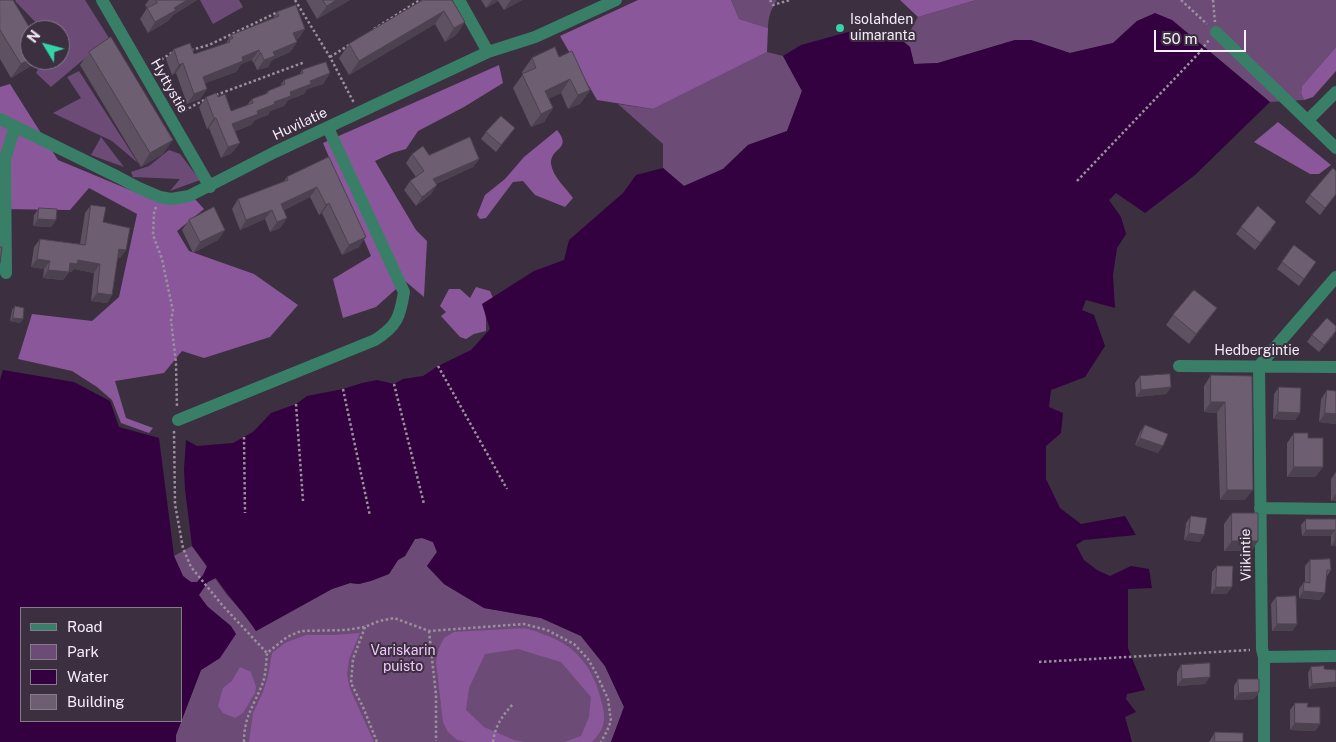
<!DOCTYPE html>
<html>
<head>
<meta charset="utf-8">
<style>
	body { margin:0 }
	#map { position:relative; width:1336px; height:742px; overflow:hidden; background:#3c2f40; font-family:"Public Sans",sans-serif }
	canvas { display:block }
	.legend { position:absolute; left:20px; top:607px; width:162px; height:115px; box-sizing:border-box; background:#3c2f40; border:1px solid #867b8a; margin:0; padding:6px 9px; list-style:none; font-size:15px; color:#f5edf8 }
	.legend li { display:flex; align-items:center; gap:10px; height:25px }
	.legend b { width:25px; border:1px solid #867b8a }
	.north { position:absolute; left:20px; top:20px; width:50px; height:50px; box-sizing:border-box; background:#3c2f40; border:1px solid #867b8a; border-radius:50%; rotate:307deg; font-size:14px; font-weight:700; line-height:20px; text-align:center; color:#f5edf8 }
	.north::after { content:''; display:block; margin:auto; width:18px; height:22px; background:#34d4a8; clip-path:polygon(50% 0,100% 100%,50% 72%,0 100%) }
	.scale { position:absolute; left:1154px; top:30px; width:92px; height:22px; box-sizing:border-box; border:2px solid #f5edf8; border-top:0; padding-left:6px; font-size:15px; line-height:18px; white-space:nowrap; color:#f5edf8; -webkit-text-stroke:4px #3c2f40; paint-order:stroke }
</style>
</head>
<body>
<div id="map">
<canvas width="1336" height="742"></canvas>
<ul class="legend">
<li><b style="height:6px;background:#397f68"></b>Road</li>
<li><b style="height:14px;background:#6c4c76"></b>Park</li>
<li><b style="height:14px;background:#330040"></b>Water</li>
<li><b style="height:14px;background:#6d5e71"></b>Building</li>
</ul>
<div class="north">N</div>
<div class="scale">50 m</div>
</div>
<script>
const c = document.querySelector('canvas').getContext('2d');
c.lineJoin = 'round';
function paint(path, color) {
  c.fillStyle = color;
  c.fill(path, 'evenodd');
}
function stroke(path, color, width, dash) {
  c.strokeStyle = color;
  c.lineWidth = width;
  c.lineCap = dash ? 'butt' : 'round';
  c.setLineDash(dash || []);
  c.stroke(path);
}
function label(font, color, halo, rows, align = 'center') {
  c.font = font + ' "Public Sans",sans-serif';
  c.lineWidth = 4;
  c.setLineDash([]);
  c.textBaseline = 'middle';
  c.strokeStyle = halo;
  c.fillStyle = color;
  for (const [text, x, y, turn = 0] of rows) {
    c.save();
    c.translate(x, y);
    c.rotate((+turn || 0) * Math.PI / 180);
    c.textAlign = isNaN(turn) ? turn : align;
    if (halo) c.strokeText(text, 0, 0);
    c.fillText(text, 0, 0);
    c.restore();
  }
}
paint(new Path2D(`
	M16,0H85L109,38L51,87L36,73L43,60H60V30H43L15,1Z
	M200,0H239L243,7L213,24Z
	M731,0H777C771,9 768,17 768,28L739,19Z
	M976,0H1336V47L1302,86L1301,93L1304,100L1270,102L1172,20L1137,21L1113,43L1070,53L1031,40H1015L938,63L914,64L910,47L904,42L918,17Z
	M767,52L783,56L802,91L787,131L748,145L723,169L684,186L663,168V144L618,104L653,109Z
	M79,71L138,163L112,141L53,113L81,98L67,77Z
	M101,137L124,167L91,155Z
	M169,150L180,154L200,180L170,191L180,179L133,177L131,172L149,166Z
	M422,538L433,542L437,552L427,566L444,584L484,608L541,618L581,636L605,666L624,707L611,742H176V735L201,670L220,658L207,606L183,576L174,556L192,546L227,595L246,616L256,631L332,589L350,583L359,584L389,574L398,560L405,556L415,539Z`), '#6c4c76');
paint(new Path2D(`
	M638,0H731L739,19L768,28L767,52L653,109L597,100L560,36Z
	M900,0H976L918,17Z
	M1336,47V71L1313,97L1304,100L1301,93L1302,86Z
	M499,65L503,83L464,107L418,131L406,149L392,153L375,161L416,230L427,241L424,297L405,281L376,307L343,318L333,279L371,256L323,143Z
	M10,84L58,160L159,202L194,198L204,209L177,231L189,251L254,274L298,305L270,337L204,358L182,351L164,373L115,381L126,418L153,428L149,433L121,423L112,400L97,387L72,371L18,359L32,314L92,321L119,297L137,214L89,188L70,210L0,209V87Z
	M1278,122L1331,165L1319,174H1310L1254,142Z
	M557,130C573,150 550,147 551,164C553,177 566,188 573,198L565,207L535,195L523,181L513,182L486,218L480,219L477,215L485,195L505,179L524,157Z
	M476,287L490,291L493,298L484,303L486,319V331L474,334L466,339L460,337L441,316L446,312L440,306L449,289H460L470,298Z
	M508,629C514,629 521,628 528,629C533,630 538,632 542,634C575,644 593,667 601,700C606,718 606,728 592,742H565L581,736L589,717L591,697L561,662L518,649L485,654L469,688L466,710L484,727L514,740L524,742H467L457,740L448,732L443,722L436,662L439,648L444,638L454,632Z
	M360,633L349,659L347,675L350,689L374,742H249L253,713L263,692L268,676L272,653L285,643L306,635H334Z
	M240,667L251,672L256,687L255,693L243,713L235,718L223,713L218,706L223,688L232,681Z`), '#8b579b');
paint(new Path2D(`
	M1155,13L1172,20L1270,102L1195,175L1145,213L1116,193L1109,200L1121,217L1126,234L1117,248L1113,275L1115,308L1086,300L1082,310L1094,315L1105,346L1085,377L1051,390L1049,407L1063,413L1061,433L1046,446V479L1060,508L1081,524L1125,516L1136,535L1084,540L1076,545L1084,560L1097,570L1110,576L1131,566L1149,569L1152,588L1128,589V648L1145,690L1127,694L1126,699L1136,712L1125,717L1132,742H611L624,707L605,666L581,636L541,618L484,608L444,584L427,566L437,552L433,542L422,538L415,539L405,556L398,560L389,574L371,581L359,584L350,583L332,589L256,631C244,613 229,597 216,578L208,582L199,595L207,606L231,626L236,634L220,658L201,670L176,735V742H0V380L3,370L74,382L110,401L119,427L159,438L174,556L183,576L191,582H197L203,575L207,566L192,546L185,489L184,469L186,440L197,446L233,443L253,432L271,413L296,404L307,396L343,389L362,383L377,380L394,384L403,379L423,376L438,366L471,350L490,329L482,304L534,271L564,260L569,240L623,193L636,175L663,168L684,186L723,169L748,145L787,131L802,91L783,56L801,45L859,29L897,42H904L910,47L914,64L938,63L1015,40H1031L1070,53L1113,43L1137,21ZM21,608H181V721H21Z`), '#330040');
stroke(new Path2D(`
	M295,0L330,57L354,103
	M770,0L773,5L790,0
	M1181,0L1207,24
	M1213,0L1215,22
	M374,29L420,0
	M191,50L209,45L278,12
	M330,57L349,45
	M153,65L173,52
	M216,95L305,62
	M180,113L204,100
	M1077,181L1199,53L1209,40
	M156,207L154,213L153,235L162,259L173,311L171,320L176,363L177,408
	M438,366L507,489
	M394,384L424,504
	M343,389L370,516
	M296,404L303,501
	M174,431L175,504L183,548L191,567L223,606L267,653
	M244,437L245,513
	M365,627L353,659L351,683L363,707L377,742
	M429,631L436,695V741
	M1039,662L1250,650
	M244,742C244,717 253,707 262,685C266,675 266,663 267,653L287,637L301,631L346,630L365,627L379,621L394,618L429,631L524,624L547,630L574,644L588,659L596,673L608,699L611,721L607,731L601,742
	M493,742C495,726 502,716 513,704`), '#9b909e', 2.5, [2.5, 2.5]);
stroke(new Path2D(`
	M102,0L210,187
	M459,0L488,52
	M1216,32L1336,148
	M0,119L118,177L139,188L160,197L171,199L189,196L275,152L488,52L535,37L616,0
	M1308,120L1336,92
	M6,273L5,159L15,126
	M1179,366L1336,367
	M178,420L375,340C397,326 400,317 404,292L328,128
	M1260,508L1336,509
	M1264,657L1336,656
	M1264,742V657L1262,649L1259,366L1336,277`), '#397f68', 12);
paint(new Path2D(`
	M0,0L34,64L11,78L0,59Z
	M149,0H197L173,15L168,21L148,33L140,19L147,8L145,5Z
	M306,0H350L317,19Z
	M420,0H452L465,22L456,35L445,42L435,24L349,75L339,58L349,44L421,1Z
	M481,0H522L504,10L498,1L486,8Z
	M277,12L305,29L298,39H296L297,42L290,52L272,60L268,67L257,70L254,63H253L252,60L241,64L236,72L205,83L207,89L200,99L187,104L176,73L172,75L166,59L174,49L194,54L226,43L231,35L273,18Z
	M89,52L163,154L141,167L80,65Z
	M559,57L590,90L580,104L568,109L561,93L549,98L553,108L544,122L531,127L513,88L523,74L522,72L532,58Z
	M302,70L330,73L323,84L307,89L304,94L288,100L284,106L270,111L268,115L255,120L251,125L235,131L232,153L221,158L209,128L207,129L199,107L206,97H218L231,111L247,105L252,99L265,94L268,91L280,86L284,80L299,75Z
	M486,132L510,135L496,152L481,139Z
	M412,154L429,155L479,159L473,167L436,184L431,194L416,206L404,190L410,181L416,177L406,163Z
	M329,157L359,247L342,255L322,213L319,215L310,197L284,210L287,218L280,228L270,232L265,219L240,230L232,209L238,199L284,181L287,177Z
	M1336,171V195L1320,215L1305,202L1310,195Z
	M91,205L103,222L126,250L120,258H117L112,295L107,303L91,301L94,273L74,269L71,272H69L63,280L43,278L44,269L31,267L34,247L40,239L80,244L85,213Z
	M39,208L56,220L51,227L33,226L34,215Z
	M189,220L225,230L218,240L193,253L182,230Z
	M1241,227L1272,229L1255,250L1236,234Z
	M1282,262L1311,269L1299,286L1277,269Z
	M15,306L23,319L20,323L10,321L12,310Z
	M1217,308L1209,319L1189,344L1166,325L1173,315Z
	M1312,335H1334L1319,352L1307,342Z
	M1211,375L1252,376L1245,500H1220L1217,413L1204,412V386Z
	M1140,376L1171,387L1166,394L1136,397L1135,383Z
	M1279,387L1300,413L1295,420L1273,419L1274,394Z
	M1327,390L1336,424L1319,422L1321,399Z
	M1145,425L1158,453L1135,445L1140,432Z
	M1294,433L1308,438L1323,467L1315,477H1287V443Z
	M1336,472V501H1331V479Z
	M1232,513L1258,541L1251,551H1224V524Z
	M1191,516L1200,542L1184,540L1186,523Z
	M1306,519H1336V546H1331V536H1302L1301,525Z
	M1310,560L1331,570L1327,576L1320,600L1299,598V589L1304,582H1305V566Z
	M1217,566L1227,594H1211L1212,572Z
	M1276,597L1297,624L1292,631H1272L1271,604Z
	M1181,665L1205,684L1177,686V672Z
	M1311,667L1324,669L1309,689L1308,673Z
	M1238,679L1259,692L1254,699L1234,700V686Z
	M1295,703L1307,707L1320,724L1315,731L1290,730V710Z
	M1215,732V742H1209Z`), '#5e5161');
paint(new Path2D(`
	M187,0H197L173,15L168,21L148,33L155,22L174,8Z
	M336,0H350L317,19L327,6Z
	M492,0H499L486,8Z
	M511,0H522L504,10Z
	M444,11L435,24L349,75L359,61Z
	M465,22L456,35L445,42L454,28Z
	M305,29L298,39L286,43L293,33Z
	M297,42L290,52L272,60L268,67L257,70L264,60L273,52Z
	M259,50L252,60L241,64L236,72L195,87L203,77L242,57Z
	M260,53H261L254,63H253Z
	M30,59V60H37L34,64L11,78L21,64Z
	M183,63L176,73L172,75L179,65Z
	M330,73L323,84L307,89L304,94L288,100L284,106L270,111L268,115L255,120L251,125L225,134L232,124L274,102L310,81Z
	M570,79L561,93L536,105L545,91Z
	M207,89L200,99L187,104L194,94Z
	M590,90L580,104L568,109L578,95Z
	M553,108L544,122L531,127L541,114Z
	M214,118H216L209,128L207,129Z
	M515,128L510,135L496,152L501,145Z
	M173,140L163,154L141,167L150,153Z
	M240,143L232,153L221,158L228,147Z
	M479,159L473,167L426,188L433,179Z
	M437,185L431,194L416,206L422,197Z
	M317,187L310,197L275,214L281,204Z
	M1336,194V195L1320,215L1325,208Z
	M329,203L322,213L319,215L326,205Z
	M272,210L265,219L240,230L246,220Z
	M287,218L280,228L270,232L277,222Z
	M38,219L56,220L51,227L33,226Z
	M225,230L218,240L193,253L200,242Z
	M366,237L359,247L342,255L349,245Z
	M119,249L126,250L120,258L113,257Z
	M37,259L50,261L44,269L31,267Z
	M78,260L100,264L94,273L74,269L71,272L64,271L70,263Z
	M48,270L69,272L63,280L43,278Z
	M97,293L112,295L107,303L91,301Z
	M1217,308L1209,319L1189,344L1196,334Z
	M13,318L23,319L20,323L10,321Z
	M1336,331L1334,335L1319,352L1324,345Z
	M1171,387L1166,394L1136,397L1141,390Z
	M1211,402H1225L1217,413L1204,412Z
	M1278,412L1300,413L1295,420L1273,419Z
	M1325,413L1336,414V424L1319,422Z
	M1140,438L1163,446L1158,453L1135,445Z
	M1294,467H1323L1315,477H1287Z
	M1227,490H1253L1245,500H1220Z
	M1336,494V501H1331Z
	M1306,530H1335L1331,536H1302Z
	M1189,533L1204,535L1200,542L1184,540Z
	M1335,540H1336V546H1331Z
	M1232,541H1258L1251,551H1224Z
	M1216,587H1232L1227,594H1211Z
	M1303,591L1325,593L1320,600L1299,598Z
	M1277,624H1297L1292,631H1272Z
	M1210,677L1205,684L1177,686L1182,679Z
	M1336,682V687L1309,689L1312,684Z
	M1259,692L1254,699L1234,700L1239,693Z
	M1295,723L1320,724L1315,731L1290,730Z`), '#4c424f');
const building = new Path2D(`
	M0,0H13L31,30H30V59L21,64L0,30Z
	M156,0H187L174,8L176,10L155,22L147,8L157,3Z
	M323,0H336L327,6Z
	M423,0H452L465,22L454,28L444,11L359,61L349,44Z
	M296,5L305,29L293,33L297,42L273,52L275,56L264,60L261,53H260L259,50L242,57L243,61L203,77L207,89L194,94L183,63L179,65L174,49L190,43L194,54L230,42L229,40L233,38L231,35L279,16L277,12Z
	M111,37L173,140L150,153L89,52Z
	M555,47L559,57L572,51L590,90L578,95L570,79L545,91L553,108L541,114L522,74L536,68L532,58Z
	M326,62L330,73L310,81L311,84L290,92L291,96L274,102L275,104L257,111L258,114L232,124L240,143L228,147L216,118H214L206,97L216,93L218,97L225,94L231,111L253,103L252,99L268,93V91L285,84L284,80L303,73L302,70Z
	M501,116L515,128L501,145L486,132Z
	M470,137L479,159L433,179L437,185L422,197L410,181L424,171L412,154L423,146L429,155Z
	M329,157L366,237L349,245L329,203L326,205L317,187L281,204L287,218L277,222L272,210L246,220L238,199L288,180L287,177Z
	M1333,168L1336,171V194L1325,208L1310,195Z
	M91,205L106,207L103,222L130,228L126,250L119,249L112,295L97,293L100,264L78,260L77,264L70,263L69,272L48,270L50,261L37,259L40,239L85,245Z
	M1258,206L1276,222L1260,243L1241,227Z
	M214,207L225,230L200,242L189,220Z
	M39,208L57,209L56,220L38,219Z
	M1294,245L1316,262L1304,279L1282,262Z
	M0,247H2L0,263Z
	M1194,290L1217,308L1196,334L1173,315Z
	M15,306L24,308L23,319L13,318Z
	M1327,318L1336,326V331L1324,345L1312,335Z
	M1170,374L1171,387L1141,390L1140,376Z
	M1211,375L1252,376L1253,490H1227L1225,402H1211Z
	M1279,387L1301,388L1300,413L1278,412Z
	M1327,390L1336,391V414L1325,413Z
	M1145,425L1168,434L1163,446L1140,438Z
	M1294,433H1308V438H1323V467H1294Z
	M1232,513H1258V541H1232Z
	M1191,516L1207,518L1204,535L1189,533Z
	M1306,519H1336V540H1335V530H1306Z
	M1330,559L1331,570H1327L1325,593L1303,591L1304,582L1310,583V560Z
	M1217,566H1233L1232,587H1216Z
	M1296,596L1297,624H1277L1276,597Z
	M1210,663V677L1182,679L1181,665Z
	M1324,666V669L1336,670V682L1312,684L1311,667Z
	M1238,679H1259V692L1239,693Z
	M1295,703H1308L1307,707H1320V724L1295,723Z
	M1215,732L1243,733V742H1215Z`);
paint(building, '#6d5e71');
stroke(building, '#4c424f', 1);
for (const [x, y, r, color] of [
	[840,28,5,"#34d4a8"]
]) {
  const dot = new Path2D();
  dot.arc(x, y, r, 0, 2 * Math.PI);
  c.fillStyle = color;
  c.fill(dot);
  stroke(dot, '#3c2f40', 2);
}
label('14px', '#f5edf8', '#3c2f40', [
	["Isolahden",850,20],
	["uimaranta",850,36]
], 'left');
label('14px', '#f5edf8', '#3c2f40', [
	["Hyttystie",169,86,60],
	["Huvilatie",300,124,-25],
	["Hedbergintie",1257,351],
	["Viikintie",1246,555,-91]
]);
label('14px', '#f2c7ff', '#3c2f40', [
	["Variskarin",403,651],
	["puisto",403,667]
]);
</script>
</body>
</html>
